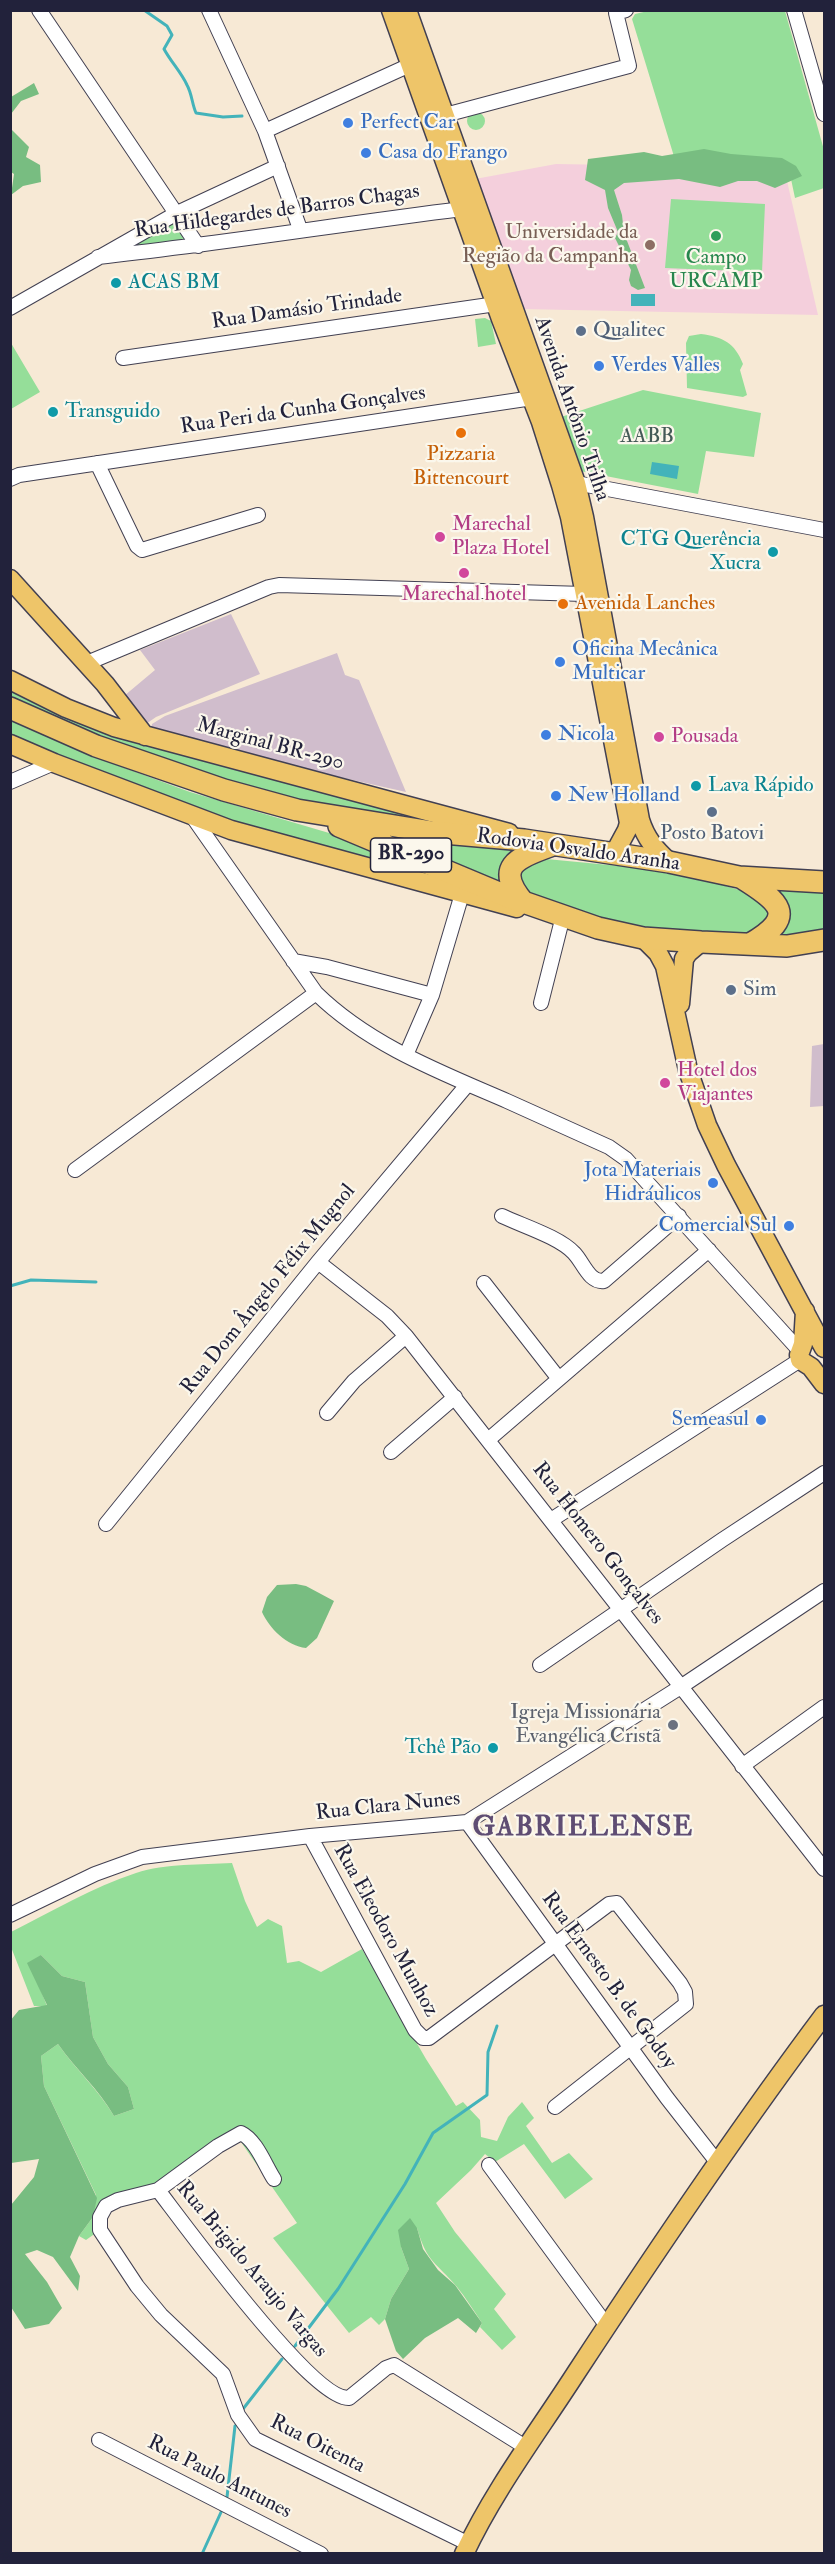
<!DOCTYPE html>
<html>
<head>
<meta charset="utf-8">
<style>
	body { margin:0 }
	#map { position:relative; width:835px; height:2564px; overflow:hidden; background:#f7e9d5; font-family:"IM FELL Double Pica",serif }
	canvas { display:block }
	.frame { position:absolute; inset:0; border:12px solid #22223b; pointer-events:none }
</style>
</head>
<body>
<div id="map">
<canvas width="835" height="2564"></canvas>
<div class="frame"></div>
</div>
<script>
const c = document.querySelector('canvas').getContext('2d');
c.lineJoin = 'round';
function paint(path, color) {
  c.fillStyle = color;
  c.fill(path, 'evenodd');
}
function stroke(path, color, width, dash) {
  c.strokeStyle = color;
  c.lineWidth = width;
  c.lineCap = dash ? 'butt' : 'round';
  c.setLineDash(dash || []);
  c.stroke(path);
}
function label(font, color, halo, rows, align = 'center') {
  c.font = font + ' "IM FELL Double Pica",serif';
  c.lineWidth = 4.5;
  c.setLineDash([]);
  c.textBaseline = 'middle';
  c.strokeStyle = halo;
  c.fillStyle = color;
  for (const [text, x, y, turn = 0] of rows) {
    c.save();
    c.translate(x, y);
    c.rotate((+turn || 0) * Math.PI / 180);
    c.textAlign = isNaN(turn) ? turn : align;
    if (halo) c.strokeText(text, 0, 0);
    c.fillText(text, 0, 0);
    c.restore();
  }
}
paint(new Path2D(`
	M556,164L673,166L787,181L818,315L521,309L475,179Z`), '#f4cfdc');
paint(new Path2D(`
	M231,614L260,674L156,717L146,724L124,696L155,670L140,650Z
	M337,653L345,675L359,680L406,792L157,736L151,729L152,724L165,716Z
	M824,1044V1106L810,1107L812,1046Z`), '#d0bdcc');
paint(new Path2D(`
	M648,11H785L824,150V188L795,198L791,179L676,163L632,19L635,14Z
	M467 121a9 9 0 1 1 18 0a9 9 0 1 1-18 0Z
	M671,199L765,204L762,272L665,268Z
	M176,219L189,239L125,249Z
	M485,318L491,321L496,344L478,347L475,319Z
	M701,334C723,337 735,343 743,364L740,370L747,395L743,397L687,388L686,343L689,336Z
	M11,343L40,392L11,409H10Z
	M643,390L761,413L754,457L706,451L698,494L580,471L561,417Z
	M10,687L497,833L331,810L202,773L91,735L11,697Z
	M10,718L114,764L190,792L380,848L500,897L200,816L11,737Z
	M358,824L530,844L508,887Z
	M536,858L630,867L701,879L750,893L773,913L756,932L733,936L659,931L598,920L529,895L520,886L516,869Z
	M753,880L824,887V936L772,939L780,930Z
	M232,1863L245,1901L257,1927L268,1919L282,1926L287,1963L299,1961L321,1972L362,1949L426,2059L456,2106L463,2102L480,2120L481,2137L497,2141L508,2117L522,2102L534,2118L526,2126L552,2163L569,2153L593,2179L565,2199L524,2144L495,2162L485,2154L471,2170L436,2203L455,2232L506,2294L494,2309L516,2337L502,2350L480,2327L482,2323C474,2311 466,2298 457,2287C436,2262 427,2263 417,2228L401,2247L409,2269L391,2299L385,2319L379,2325L371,2317L349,2333L273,2238L297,2223L241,2142L238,2132L157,2188L106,2206L100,2230L86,2240L79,2236L93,2217L96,2195L44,2086L41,2056L58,2044C76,2070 98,2089 114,2116L134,2109L128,2087L108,2064L93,2037L85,1982L62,1976L41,1955L39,1986L47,2006H34L11,1947V1932C51,1912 93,1887 136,1873C166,1863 201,1865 232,1863Z`), '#95de99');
paint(new Path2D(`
	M34,83L39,94L21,101L11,114V97Z
	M11,129L29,147L26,157L40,165L41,182L23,186L11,195L14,174L11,172Z
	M704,149L731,154L782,158L796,166L802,176L775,188L757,181H738L720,187L679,179L624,183L614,190L622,215L624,233L645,288L638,290L631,286L629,280L631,270L615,238L618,232L608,208L605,190L585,180L588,159L644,152L662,156Z
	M296,1584L306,1586L334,1601L317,1638L306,1648C287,1646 269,1628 262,1612L267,1597L277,1585Z
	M41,1955L62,1976L85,1982L93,2037L108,2064L128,2087L134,2109L114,2116C98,2088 77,2071 58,2044L41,2056L44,2086L97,2198L93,2217L79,2236L70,2257L80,2276L78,2291L53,2257L37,2250L25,2254L47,2282L62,2308L49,2324L25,2329L11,2307V2205L34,2177L39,2159L11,2163L10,2021L19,2010L47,2005L27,1963Z
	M410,2218L417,2228L423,2249L438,2270L455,2285L482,2323L476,2333L458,2318L425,2338L403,2359L396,2351L385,2319L391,2299L409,2269L401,2247L398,2230Z`), '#78bd81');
paint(new Path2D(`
	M631,294H655V306H631Z
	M652,462L679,466L677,479L650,474Z`), '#43b3ba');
stroke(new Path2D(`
	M144,10L167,26L172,35L164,49C171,62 181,72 187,85C192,94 192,104 196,113L223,117L242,116
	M10,1286L31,1280L96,1282
	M295,2346L338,2289L405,2184L433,2133L487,2095L488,2052L497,2026
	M243,2409L282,2359
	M227,2497L235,2426
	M202,2554L222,2510`), '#43b3ba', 3);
const minor = new Path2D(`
	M39,10L198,246
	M209,10L265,131L300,229
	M794,10L824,114
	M445,115L629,66L616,13L626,10
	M265,131L410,65
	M98,257C219,244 341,224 462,209
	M10,308L177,213L278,166
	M123,358L496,304
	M97,463L137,546L142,550L258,515
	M10,479L19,475L539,397
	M576,483L824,530
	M87,663L269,587L279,585L584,594
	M10,782L54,763
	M192,816L316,993C369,1045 440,1072 507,1101C541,1116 575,1132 609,1147L626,1159L799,1350
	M293,961L327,967L432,995
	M541,1003L563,916
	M406,1055L432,995L462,894
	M75,1170L316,993
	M502,1216C523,1226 559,1237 574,1253C583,1262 589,1283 604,1281L679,1216
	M318,1262L387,1316L406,1336L824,1869
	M484,1283L559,1379
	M327,1413L354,1381L406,1336
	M488,1440L709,1250
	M391,1452L455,1397
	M551,1520L800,1360
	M106,1524L318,1262L467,1085
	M540,1665L722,1540L824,1473
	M742,1766L824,1707
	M467,1822L667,2098L717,2162
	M310,1836L415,2030L423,2038H429L609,1904L617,1903L680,1983L685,1992L686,2004L555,2107
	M10,1915L95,1874L142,1857L310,1836L467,1822L679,1688L824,1591
	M489,2165L607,2326
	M158,2190L218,2146L241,2133C256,2140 265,2165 274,2179
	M99,2440L321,2554
	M469,2544L255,2439L238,2415L223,2374L161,2315L137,2286L100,2230V2217L106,2206L118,2200L158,2190C185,2225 312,2400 349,2398L386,2368L394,2365L527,2448`);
const major = new Path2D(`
	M391,10L501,319L541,422L561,485L570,517L629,823L627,830L614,854
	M407,10L576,483L584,517L640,820C646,839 655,849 669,862
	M10,579L105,684L145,736
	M10,680L66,708L114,727L509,833
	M10,744L54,763L231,830L517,908
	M643,938L658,953L665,966L688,1070L707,1125L726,1165L824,1348
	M680,1004L684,959L688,953L701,942
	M805,1311L803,1344L799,1355L800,1360L811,1367L824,1384
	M464,2554C494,2490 538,2432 576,2373C656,2251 737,2131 824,2015`);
const highway = new Path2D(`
	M10,708L96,746L224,790L297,810L432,832L524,840L669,862L739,877L824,882
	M339,826L506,896L598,928L643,938L701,942L787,946L824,940
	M742,878C779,901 799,916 750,944
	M524,903C494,867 516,858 550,846`);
stroke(minor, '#424052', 16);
stroke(major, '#424052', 21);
stroke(highway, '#424052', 24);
stroke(minor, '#fff', 14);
stroke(major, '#eec569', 18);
stroke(highway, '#eec569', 21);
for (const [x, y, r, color] of [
	[348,123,6,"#3f7fe0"],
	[366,153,6,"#3f7fe0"],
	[716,236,6,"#2e9e5b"],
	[650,245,6,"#8d6e63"],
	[116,283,6,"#0f9aa8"],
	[581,331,6,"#5c6f8a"],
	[599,366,6,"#3f7fe0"],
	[53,412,6,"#0f9aa8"],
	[461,433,6,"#e8710a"],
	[440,537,6,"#d1479c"],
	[773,552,6,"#0f9aa8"],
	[464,573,6,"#d1479c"],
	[563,604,6,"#e8710a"],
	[560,662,6,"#3f7fe0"],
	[546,735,6,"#3f7fe0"],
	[659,737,6,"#d1479c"],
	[696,786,6,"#0f9aa8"],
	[556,796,6,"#3f7fe0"],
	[712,812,6,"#5c6f8a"],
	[731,990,6,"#5c6f8a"],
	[665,1083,6,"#d1479c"],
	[713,1183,6,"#3f7fe0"],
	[789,1226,6,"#3f7fe0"],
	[761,1420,6,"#3f7fe0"],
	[673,1725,6,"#6b7280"],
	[493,1748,6,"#0f9aa8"]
]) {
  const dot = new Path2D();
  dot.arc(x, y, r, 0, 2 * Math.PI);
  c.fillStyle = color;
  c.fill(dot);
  stroke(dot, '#fbf7ec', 2);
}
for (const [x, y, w] of [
	[411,855,81]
]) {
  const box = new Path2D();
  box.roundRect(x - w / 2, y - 17, w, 34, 4.5);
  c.fillStyle = '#fbf7ec';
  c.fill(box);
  stroke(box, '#22223b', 1.5);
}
label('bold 20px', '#22223b', null, [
	["BR-290",411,855]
]);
label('21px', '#366cbe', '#fbf7ec', [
	["Perfect Car",360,123],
	["Casa do Frango",378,153],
	["Verdes Valles",611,366],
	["Oficina Mecânica",572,650],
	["Multicar",572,674],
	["Nicola",558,735],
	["New Holland",568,796],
	["Jota Materiais",701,1171,"right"],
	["Hidráulicos",701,1195,"right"],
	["Comercial Sul",777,1226,"right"],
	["Semeasul",749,1420,"right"]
], 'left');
label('21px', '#22223b', '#fbf7ec', [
	["Rua Hildegardes de Barros Chagas",277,212,-8],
	["Rua Damásio Trindade",307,310,-8],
	["Avenida Antônio Trilha",571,409,71],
	["Rua Peri da Cunha Gonçalves",303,411,-8],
	["Marginal BR-290",270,745,15],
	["Rodovia Osvaldo Aranha",578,851,8],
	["Rua Dom Ângelo Félix Mugnol",269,1290,-51],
	["Rua Homero Gonçalves",597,1544,52],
	["Rua Clara Nunes",388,1807,-6],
	["Rua Eleodoro Munhoz",385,1931,61],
	["Rua Ernesto B. de Godoy",608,1981,54],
	["Rua Brigido Araujo Vargas",251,2270,50],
	["Rua Oitenta",317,2445,27],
	["Rua Paulo Antunes",219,2478,27]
]);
label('21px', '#785e54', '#fbf7ec', [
	["Universidade da",638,233],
	["Região da Campanha",638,257]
], 'right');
label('21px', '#27864d', '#fbf7ec', [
	["Campo",716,258],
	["URCAMP",716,282]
]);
label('21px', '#0d838f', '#fbf7ec', [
	["ACAS BM",128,283],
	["Transguido",65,412],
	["CTG Querência",761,540,"right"],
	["Xucra",761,564,"right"],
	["Lava Rápido",708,786],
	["Tchê Pão",481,1748,"right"]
], 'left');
label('21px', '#4e5e75', '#fbf7ec', [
	["Qualitec",593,331],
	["Posto Batovi",712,834,"center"],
	["Sim",743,990]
], 'left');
label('21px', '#445a57', '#fbf7ec', [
	["AABB",647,437]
]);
label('21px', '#c56008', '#fbf7ec', [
	["Pizzaria",461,455],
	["Bittencourt",461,479],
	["Avenida Lanches",575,604,"left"]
]);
label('21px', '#b23c85', '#fbf7ec', [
	["Marechal",452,525],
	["Plaza Hotel",452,549],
	["Marechal hotel",464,595,"center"],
	["Pousada",671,737],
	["Hotel dos",677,1071],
	["Viajantes",677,1095]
], 'left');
label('21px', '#5b616d', '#fbf7ec', [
	["Igreja Missionária",661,1713],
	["Evangélica Cristã",661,1737]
], 'right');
c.letterSpacing = '1.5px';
label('bold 27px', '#5f4d73', '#fbf7ec', [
	["GABRIELENSE",583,1829]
]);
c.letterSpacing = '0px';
</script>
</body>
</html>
